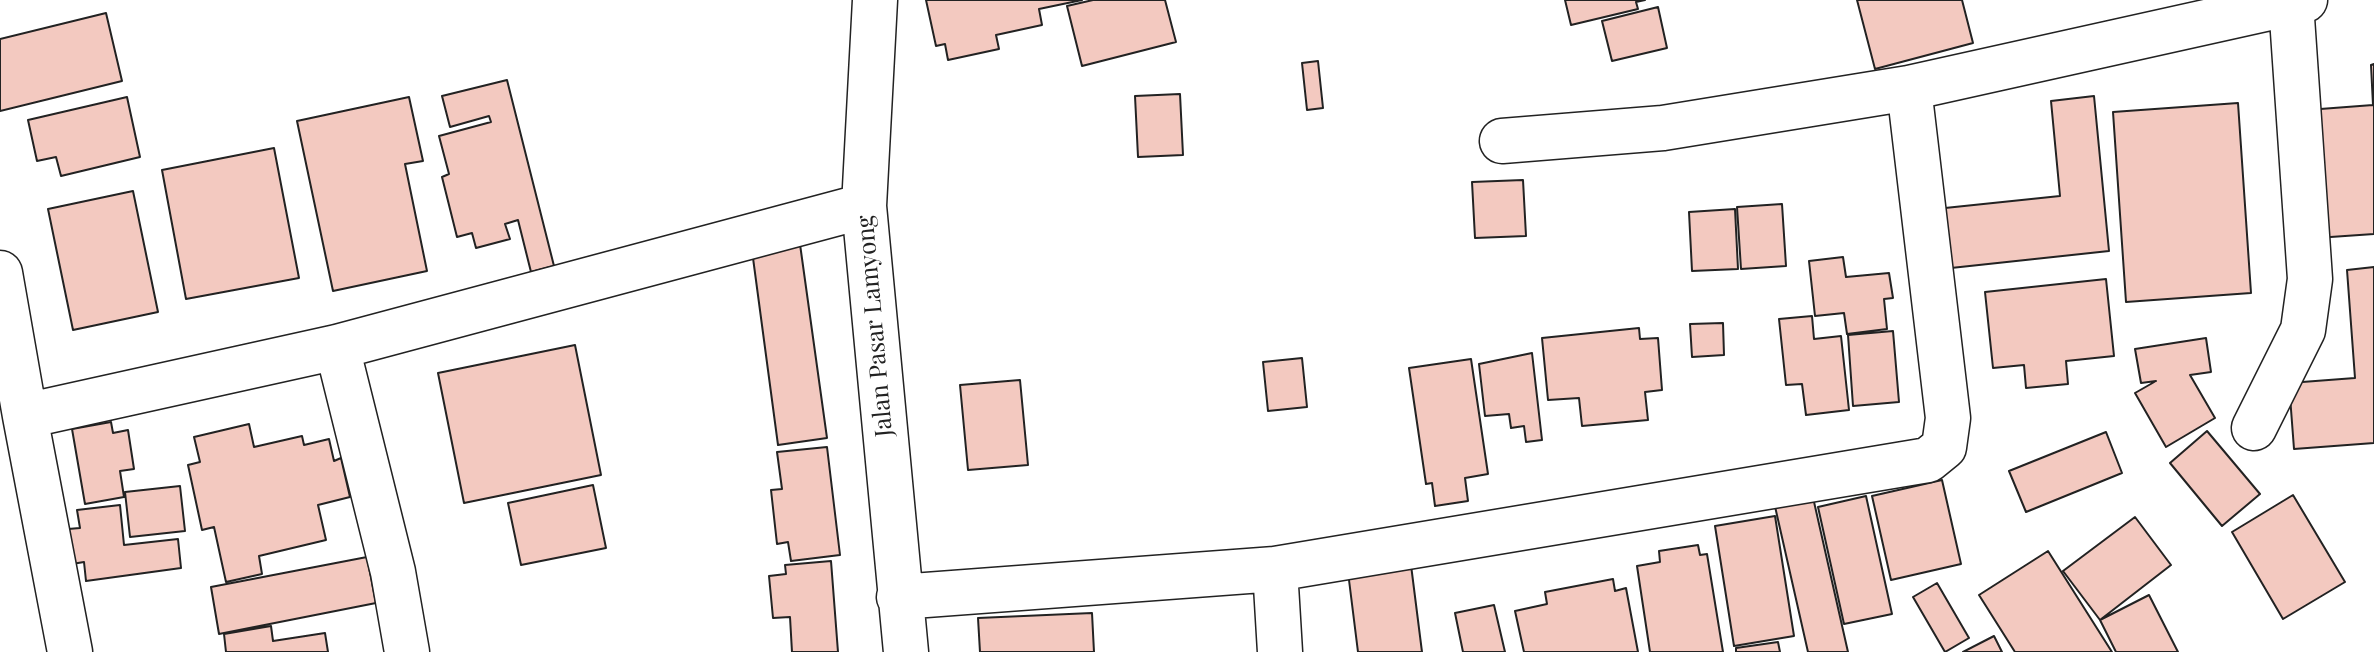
<!DOCTYPE html>
<html>
<head>
<meta charset="utf-8">
<style>
	body { margin:0 }
	canvas { display:block; background:#fff }
</style>
</head>
<body>
<canvas width="2374" height="652"></canvas>
<script>
const c = document.querySelector('canvas').getContext('2d');
c.lineJoin = 'round';
function paint(path, color) {
  c.fillStyle = color;
  c.fill(path, 'evenodd');
}
function stroke(path, color, width, dash) {
  c.strokeStyle = color;
  c.lineWidth = width;
  c.lineCap = dash ? 'butt' : 'round';
  c.setLineDash(dash || []);
  c.stroke(path);
}
function label(font, color, halo, rows, align = 'center') {
  c.font = font + ' "Playfair Display",serif';
  c.lineWidth = 6;
  c.setLineDash([]);
  c.textBaseline = 'middle';
  c.strokeStyle = halo;
  c.fillStyle = color;
  for (const [text, x, y, turn = 0] of rows) {
    c.save();
    c.translate(x, y);
    c.rotate((+turn || 0) * Math.PI / 180);
    c.textAlign = isNaN(turn) ? turn : align;
    if (halo) c.strokeText(text, 0, 0);
    c.fillText(text, 0, 0);
    c.restore();
  }
}
const building = new Path2D(`
	M926,0H1082L1039,9L1042,25L996,35L999,49L948,60L945,44L936,46Z
	M1093,0H1165L1176,42L1082,66L1067,6Z
	M1565,0H1645L1636,2L1638,9L1571,25Z
	M1857,0H1962L1973,43L1875,69Z
	M1658,7L1667,48L1612,61L1602,21Z
	M106,13L122,81L0,111V39Z
	M1318,61L1323,108L1307,110L1302,63Z
	M2374,64V234L2316,238L2307,110L2373,105L2371,65Z
	M507,80L554,266L531,272L518,220L505,224L510,239L476,248L472,233L457,237L442,177L449,174L439,136L491,122L489,116L450,127L442,96Z
	M1180,94L1183,155L1138,157L1135,96Z
	M2094,96L2109,251L1951,268L1945,208L2060,196L2051,101Z
	M127,97L140,157L61,176L56,157L37,161L28,120Z
	M409,97L423,161L405,164L427,271L333,291L297,121Z
	M2238,103L2251,293L2126,302L2113,112Z
	M274,148L299,278L186,299L162,170Z
	M1523,180L1526,236L1475,238L1472,182Z
	M133,191L158,312L73,330L48,209Z
	M1782,204L1786,266L1741,269L1737,207Z
	M1735,209L1738,269L1692,271L1689,212Z
	M799,237L827,438L778,445L751,243Z
	M1843,257L1846,277L1889,273L1893,298L1884,299L1887,329L1847,334L1844,313L1815,316L1809,261Z
	M2374,267V443L2294,449L2289,383L2355,378L2347,270Z
	M2106,279L2114,356L2066,361L2068,384L2026,388L2024,365L1993,368L1985,292Z
	M1812,316L1814,339L1841,336L1849,410L1806,415L1802,384L1786,385L1779,319Z
	M1723,323L1724,355L1692,357L1690,324Z
	M1639,328L1640,339L1658,338L1662,390L1645,392L1648,420L1582,426L1579,398L1548,400L1542,338Z
	M1893,331L1899,402L1853,406L1848,335Z
	M2206,338L2211,372L2190,375L2215,418L2166,447L2135,393L2156,381L2141,383L2135,349Z
	M575,345L601,475L464,503L438,373Z
	M1532,353L1542,440L1526,442L1524,426L1511,428L1509,414L1485,416L1479,364Z
	M1302,358L1307,407L1268,411L1263,362Z
	M1471,359L1488,474L1465,478L1468,501L1435,506L1432,483L1426,484L1409,368Z
	M1020,380L1028,465L968,470L960,385Z
	M111,422L113,433L128,430L134,469L120,471L124,497L85,504L72,429Z
	M249,424L254,447L302,436L304,445L329,439L334,461L341,458L350,497L318,505L326,540L259,556L262,574L226,582L214,527L202,530L188,465L200,462L194,437Z
	M2207,431L2260,494L2222,526L2170,463Z
	M2106,432L2122,473L2026,512L2009,471Z
	M827,447L840,555L791,561L788,542L777,544L771,490L782,489L777,452Z
	M1942,480L1961,564L1891,580L1872,496Z
	M593,485L606,548L521,565L508,503Z
	M180,486L185,531L130,537L125,492Z
	M1812,493L1848,652H1808L1774,502Z
	M2293,495L2345,582L2283,619L2232,532Z
	M1866,496L1892,614L1844,624L1818,507Z
	M120,505L124,545L178,539L181,568L86,581L84,562L72,564L68,529L80,528L77,510Z
	M1775,516L1794,636L1734,646L1715,526Z
	M2135,517L2171,565L2100,620L2063,571Z
	M1698,545L1700,555L1707,554L1723,652H1650L1637,566L1660,562L1659,551Z
	M2048,551L2112,652H2015L1979,595Z
	M367,557L376,603L219,634L211,587Z
	M831,561L838,652H792L790,617L773,618L769,576L786,574L785,565Z
	M1411,565L1422,652H1358L1348,572Z
	M1613,579L1615,591L1626,588L1638,652H1524L1515,611L1547,604L1545,592Z
	M1937,583L1969,638L1945,652L1913,597Z
	M2149,595L2178,652H2116L2100,620Z
	M1494,605L1505,652H1463L1455,613Z
	M1092,613L1094,652H980L978,618Z
	M271,626L273,641L325,633L328,652H226L224,634Z
	M1994,636L2002,652H1963Z
	M1778,642L1780,652H1736V648Z`);
paint(building, '#f3c9c0');
stroke(building, '#222', 2);
const minor = new Path2D(`
	M875,0L864,206L906,652
	M1502,141L1663,128L1909,88L2305,0
	M0,273L25,416L337,347L864,206
	M337,347L393,572L407,652
	M25,416L70,652
	M2254,428L2303,330L2310,279L2291,3
	M1275,569L1280,652
	M899,597L1275,569L1928,460L1944,447L1948,418L1909,88`);
stroke(minor, '#222', 47);
stroke(minor, '#fff', 44);
label('24px', '#222', '#fff', [
	["Jalan Pasar Lamyong",875,326,-95]
]);
</script>
</body>
</html>
